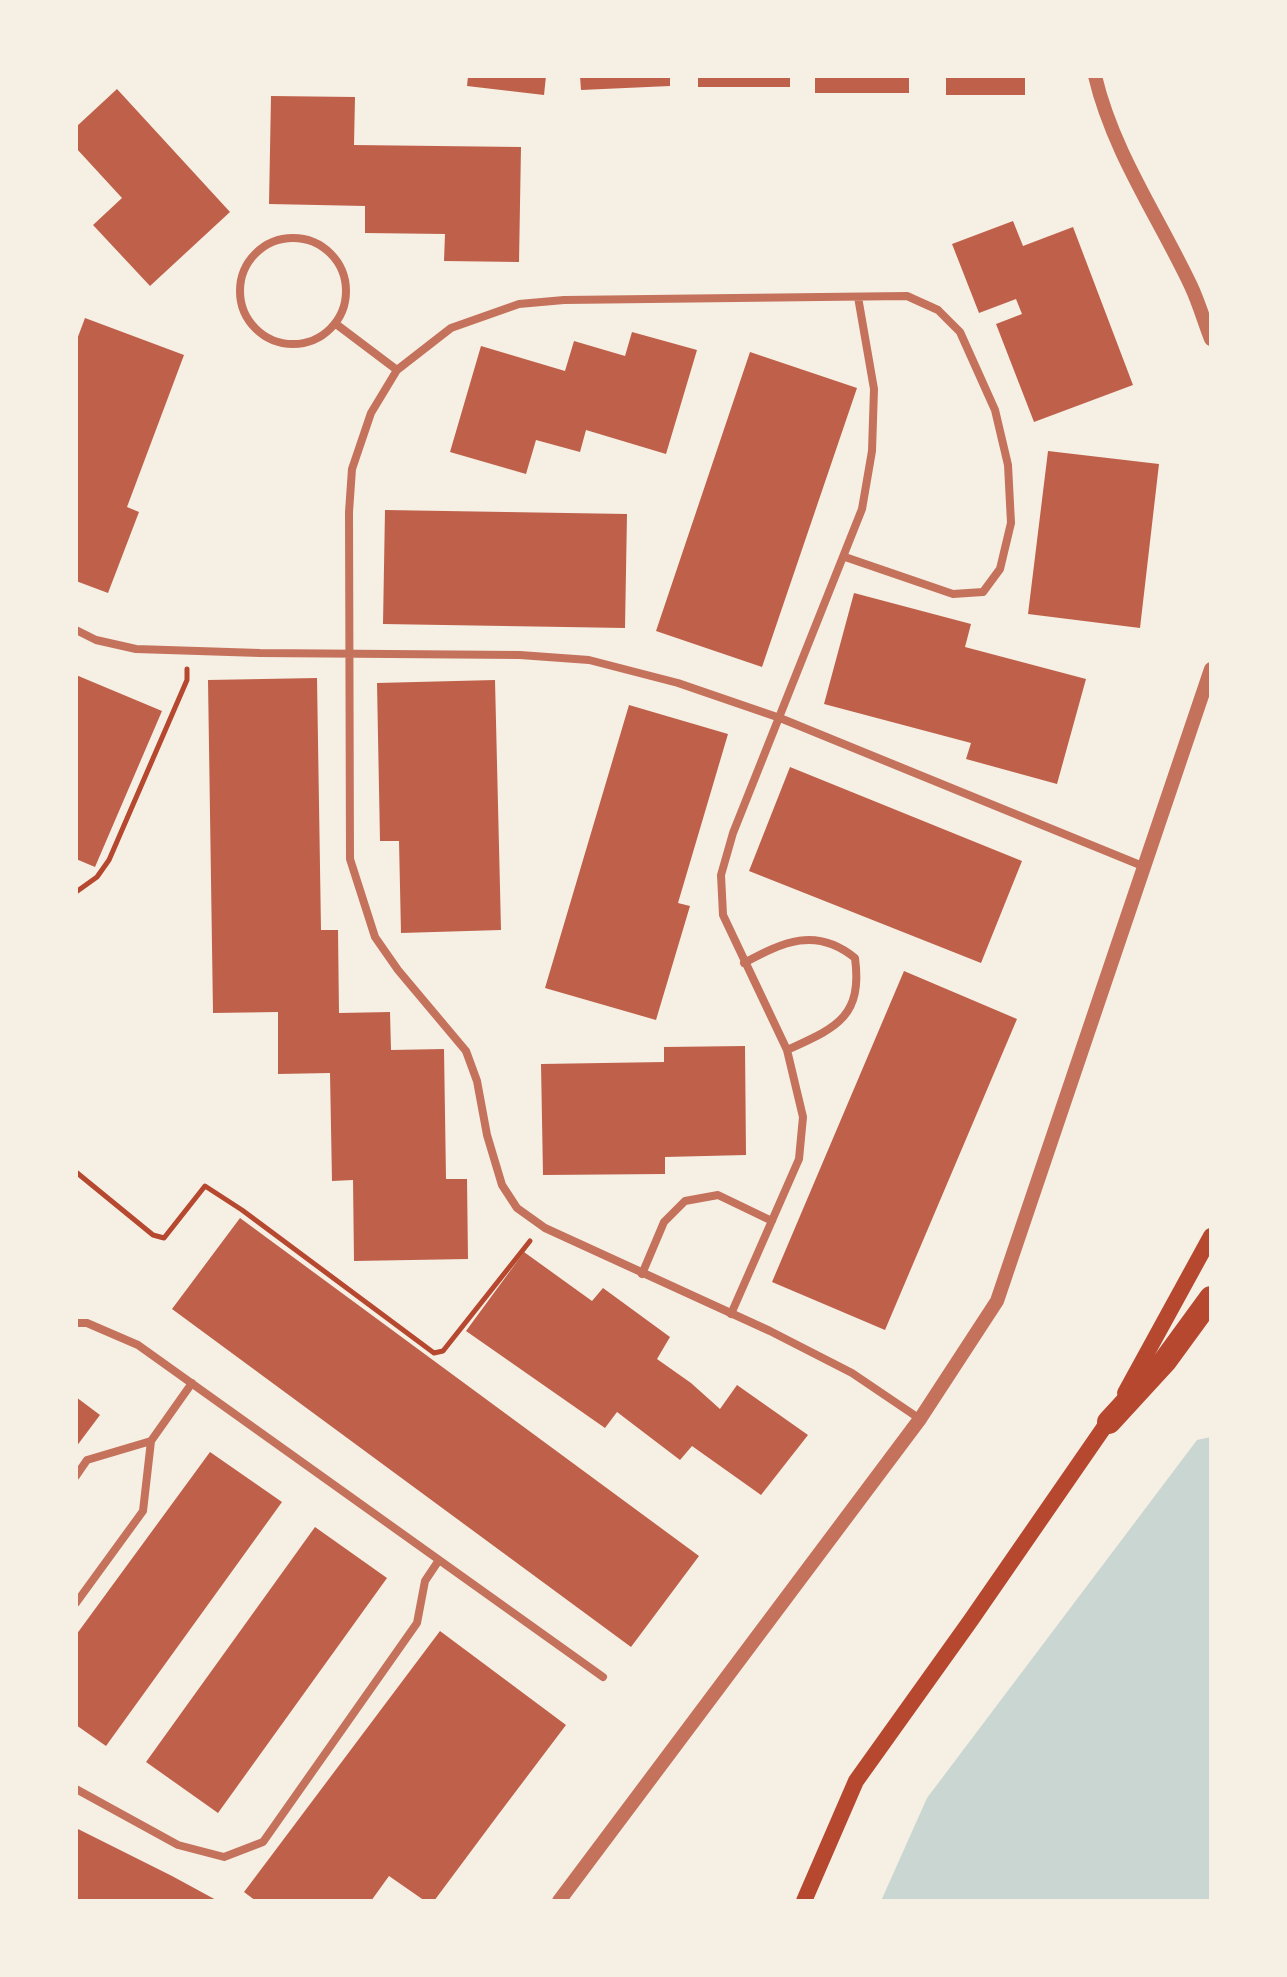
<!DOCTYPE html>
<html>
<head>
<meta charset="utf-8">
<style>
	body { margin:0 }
	#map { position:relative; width:1287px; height:1977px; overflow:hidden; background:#f6efe4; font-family:"Space Grotesk",sans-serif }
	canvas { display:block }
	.frame { position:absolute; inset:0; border:78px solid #f6efe4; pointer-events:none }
</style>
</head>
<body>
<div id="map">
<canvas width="1287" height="1977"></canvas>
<div class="frame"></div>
</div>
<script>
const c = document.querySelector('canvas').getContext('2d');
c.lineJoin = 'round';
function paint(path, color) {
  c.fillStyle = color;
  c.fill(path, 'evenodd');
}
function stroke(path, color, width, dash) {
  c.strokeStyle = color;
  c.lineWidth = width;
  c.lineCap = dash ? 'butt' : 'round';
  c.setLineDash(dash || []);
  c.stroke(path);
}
paint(new Path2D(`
	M1211,1437V1901H881L927,1798L1197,1440Z`), '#c9d6d2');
paint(new Path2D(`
	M468,76H546L544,95L467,86Z
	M580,76H670V86L581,90Z
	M698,76H790V87H698Z
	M815,76H909V93H815Z
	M946,76H1025V95H946Z
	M117,89L230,212L150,286L93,225L122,198L76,148V127Z
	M271,96L355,97L354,145L521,147L519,262L444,261L445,234L365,233V206L269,204Z
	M1013,221L1023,246L1073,227L1133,385L1034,422L996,324L1022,314L1016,299L979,313L952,244Z
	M85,318L184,355L127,507L139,512L108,593L76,581V342Z
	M632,332L697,350L666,454L586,430L580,452L536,440L526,474L450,452L481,346L565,371L574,341L625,356Z
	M750,352L857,388L762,667L656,631Z
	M1048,451L1159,464L1140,628L1028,614Z
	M385,510L627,514L625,628L383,624Z
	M854,593L971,624L965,647L1086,679L1057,784L966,759L971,743L824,704Z
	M76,675L162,711L95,867L76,859Z
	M317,678L321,930H338L339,1013L390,1012L391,1050L444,1049L446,1179H467L468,1259L354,1261L353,1180L332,1181L330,1073L278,1074V1012L213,1013L208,680Z
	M495,680L501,930L401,933L399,841H380L377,683Z
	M629,705L728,734L678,903L690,906L656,1020L545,988Z
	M790,767L1022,861L981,963L749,871Z
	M904,971L1017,1019L885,1330L772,1282Z
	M745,1046L746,1155L665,1157V1174L543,1175L541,1064L664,1062V1047Z
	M240,1218L699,1556L631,1647L172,1309Z
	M524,1252L592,1301L603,1288L670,1337L657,1359L691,1383L720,1409L737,1385L808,1435L761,1495L692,1446L680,1460L617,1412L605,1428L466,1331Z
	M76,1397L100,1415L76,1447Z
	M210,1452L282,1502L106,1746L76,1725V1635Z
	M315,1527L387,1578L218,1813L146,1762Z
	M440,1631L566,1725L498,1815L434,1901H425L389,1876L371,1901H256L244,1892Z
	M76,1828L172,1876L218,1901H76Z`), '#bf614a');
stroke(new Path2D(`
	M76,892L97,877L109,860L187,680V669
	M76,1172L153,1235L164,1238L205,1186L242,1210L434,1353L443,1351L530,1241`), '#b5482f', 5);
stroke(new Path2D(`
	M240 291a53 53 0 1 1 106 0a53 53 0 1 1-106 0Z
	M336,324L397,370
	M845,557L953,594L983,592L1000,569L1011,523L1008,465L995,410L960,332L938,310L907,296L564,300L519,304L451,328L397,370L371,413L352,469L349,512L350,859L375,937L398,970L466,1051L477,1081L487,1135L502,1185L517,1208L545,1228L770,1331L852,1373L920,1419
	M76,630L96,640L136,649L260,653L520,655L589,660L678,683L780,718L1145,867
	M744,963C783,942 816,926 855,958C863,1018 835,1028 787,1050
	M642,1274L664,1222L685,1201L718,1195L772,1221
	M731,1314L799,1159L803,1117L787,1050L723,915L721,875L733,833L862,509L872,451L874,389L858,297
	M76,1323H87L138,1345L603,1677
	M76,1476L87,1460L151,1441
	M76,1603L143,1511L151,1441L192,1383
	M76,1789L178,1845L224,1857L263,1842L417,1623L425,1581L439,1560`), '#c5725c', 8);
stroke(new Path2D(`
	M1095,76C1113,152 1158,216 1191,286C1199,303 1204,321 1211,339
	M559,1901L920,1419L997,1301L1211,669`), '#c5725c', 14);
stroke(new Path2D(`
	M1125,1393L1211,1236
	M804,1901L856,1781L971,1620L1114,1413`), '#b5482f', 16);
stroke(new Path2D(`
	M1109,1422L1165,1361L1211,1298`), '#b5482f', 24);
</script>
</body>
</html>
